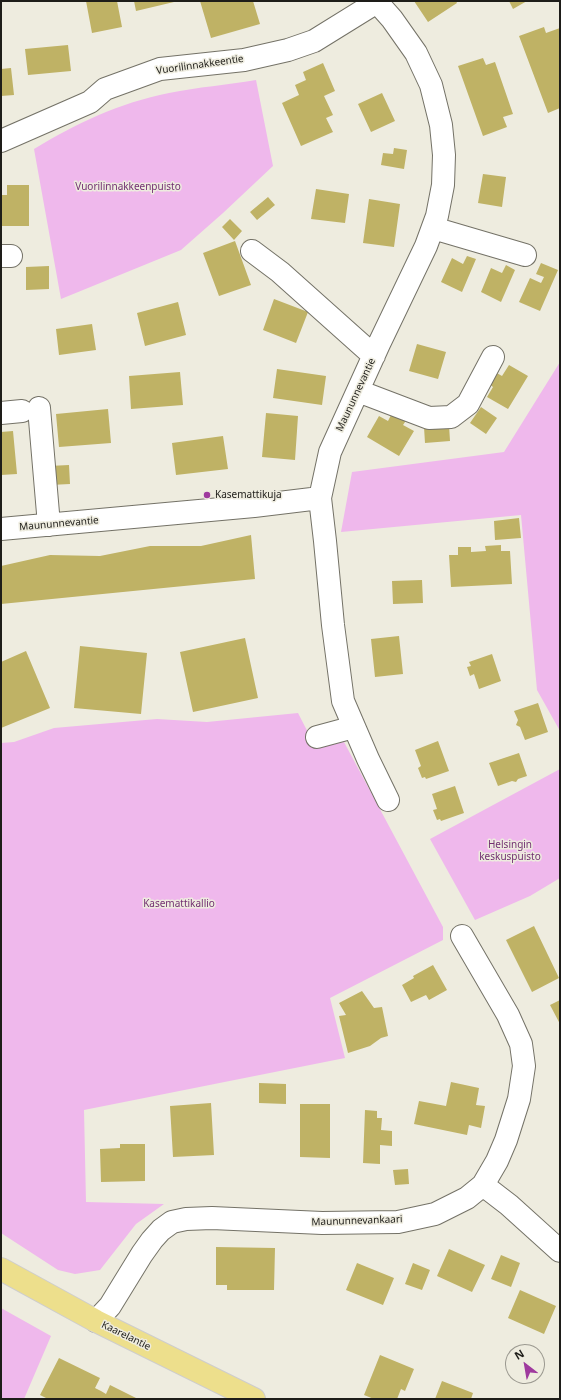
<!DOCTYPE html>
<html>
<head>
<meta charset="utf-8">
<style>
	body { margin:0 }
	#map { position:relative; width:561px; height:1400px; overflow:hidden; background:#eeecdf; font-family:"Noto Sans",sans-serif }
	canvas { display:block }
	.frame { position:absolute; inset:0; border:2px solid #1e1d19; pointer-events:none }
	.north { position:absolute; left:505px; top:1344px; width:40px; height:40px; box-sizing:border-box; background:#eeecdf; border:1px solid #9b9990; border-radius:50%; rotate:329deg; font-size:11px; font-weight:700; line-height:16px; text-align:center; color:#1e1d19 }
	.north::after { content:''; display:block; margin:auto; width:14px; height:18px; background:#9f3a9e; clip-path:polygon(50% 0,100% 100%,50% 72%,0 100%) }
</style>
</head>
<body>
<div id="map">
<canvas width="561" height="1400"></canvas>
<div class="frame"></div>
<div class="north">N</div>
</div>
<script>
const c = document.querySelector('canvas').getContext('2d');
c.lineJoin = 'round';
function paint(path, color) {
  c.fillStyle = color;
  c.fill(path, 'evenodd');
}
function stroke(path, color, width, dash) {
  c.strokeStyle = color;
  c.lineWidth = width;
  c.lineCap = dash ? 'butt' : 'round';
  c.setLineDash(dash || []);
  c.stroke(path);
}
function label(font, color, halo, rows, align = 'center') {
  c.font = font + ' "Noto Sans",sans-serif';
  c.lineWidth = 3;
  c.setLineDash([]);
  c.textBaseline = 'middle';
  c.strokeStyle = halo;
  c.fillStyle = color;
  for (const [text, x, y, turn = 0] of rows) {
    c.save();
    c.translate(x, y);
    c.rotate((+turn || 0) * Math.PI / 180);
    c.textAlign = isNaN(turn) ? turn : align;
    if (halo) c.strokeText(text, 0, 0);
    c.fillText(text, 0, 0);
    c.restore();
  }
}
paint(new Path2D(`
	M256,80L273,166L223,213L181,250L61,299L34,149C77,123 119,103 169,93C198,87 227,85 256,80Z
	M560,362V731L537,690L521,515L341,532L352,472L504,452Z
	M298,713L316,748L344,742L443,927V940L330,998L345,1058L84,1110L86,1202L164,1204L136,1224L100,1270L75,1274L58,1270L1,1233V743L14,742L54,728L157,719L207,722Z
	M560,769V878L530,896L475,920L430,839Z
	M1,1308L51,1336L24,1399H1Z`), '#efb8ec');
paint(new Path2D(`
	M86,1H117L122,27L92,33Z
	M134,1H174V2L136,11Z
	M200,1H253L260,24L211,38Z
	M414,1H456L457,3L428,22Z
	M509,1H527L513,9Z
	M544,27L546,33L560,28V108L548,113L519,36Z
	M68,45L71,71L28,75L25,49Z
	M483,58L486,65L495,62L513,114L503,117L507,127L483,136L458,66Z
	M323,63L335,91L324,96L333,115L326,118L333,132L301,146L282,103L299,95L295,85L306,80L303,72Z
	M11,68L14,95L1,96V69Z
	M382,93L395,121L371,132L358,104Z
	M394,148L407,150L404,169L381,165L383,153L393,154Z
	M483,174L506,177L502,207L478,203Z
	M7,185H29V226H1V195H7Z
	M316,189L349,194L345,223L311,219Z
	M268,197L275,205L257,220L250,212Z
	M369,199L400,204L394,247L363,243Z
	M230,219L242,231L234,240L222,227Z
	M235,241L251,285L219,296L203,253Z
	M467,256L476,259L462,292L441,282L452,258L463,264Z
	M541,263L558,270L540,311L519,302L530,278L541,283L544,277L536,274Z
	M506,265L515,270L501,302L481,292L491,268L502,273Z
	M49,266V289L26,290V267Z
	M274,299L308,312L296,343L263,330Z
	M178,302L186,335L145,346L137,313Z
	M92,324L96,350L59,355L56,329Z
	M417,344L446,352L438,379L409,371Z
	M509,365L528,376L508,409L487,397L493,387L488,383L495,372L502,376Z
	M277,369L326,376L322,405L273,398Z
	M180,372L183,405L131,409L129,376Z
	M481,407L497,418L486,434L470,423Z
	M108,409L111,443L59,447L56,414Z
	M393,411L407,419L403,425L414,431L399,456L367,437L379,416L388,421Z
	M266,413L298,416L295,460L262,457Z
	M449,425L450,441L425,443L424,427Z
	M13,431L17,474L1,475V432Z
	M223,436L228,469L176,475L172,443Z
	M69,465L70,484L50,485L49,466Z
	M519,518L521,538L495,540L494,521Z
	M251,535L255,579L1,604V566L50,555L100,556L150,546H201Z
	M501,545V551H510L512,584L451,587L449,555H458V547H471V552L486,551L485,546Z
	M422,580L423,603L393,604L392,581Z
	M399,636L403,674L375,677L371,639Z
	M245,638L258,698L193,712L180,652Z
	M80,646L147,653L141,714L74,708Z
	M26,651L50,708L1,728V662Z
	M492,654L501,681L479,689L474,674L470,676L467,667L471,666L469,662Z
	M538,703L548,732L525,740L520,727L516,725L518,720L514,711Z
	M438,741L449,771L426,779L425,777L422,778L418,768L421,766L415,750Z
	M519,753L527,776L518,779L516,782L512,781L498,786L489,763Z
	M455,786L464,813L441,821L440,819L437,820L433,810L437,809L432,794Z
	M534,926L559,978L532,992L506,940Z
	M433,965L447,990L429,1000L426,995L411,1002L402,985L414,978L413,976Z
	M362,991L374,1008L382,1007L388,1036L381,1038L370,1046L348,1053L339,1016L346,1015L339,1003Z
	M560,1000V1024L550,1005Z
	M451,1082L479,1088L476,1105L485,1106L481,1128L469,1125L467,1135L414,1124L419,1101L446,1106Z
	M259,1083L286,1084V1104L259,1103Z
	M211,1103L214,1155L173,1157L170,1106Z
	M300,1104H330V1158L300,1157Z
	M365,1110L377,1111V1118H382L381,1130L392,1131V1146L380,1145V1164L363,1163Z
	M120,1144H145V1181L101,1182L100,1149L120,1148Z
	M408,1169L409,1184L395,1185L393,1170Z
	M216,1247L275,1248L274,1290H227V1285H216Z
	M449,1249L485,1265L472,1292L437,1276Z
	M501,1255L520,1263L511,1287L491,1279Z
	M357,1263L394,1278L383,1305L346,1290Z
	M413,1263L430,1270L422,1290L405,1284Z
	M520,1290L556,1306L544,1334L508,1318Z
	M380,1355L414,1369L405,1391L401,1389L397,1399H374L364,1395Z
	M59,1358L100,1378L95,1388L101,1391L106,1394L110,1385L138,1399H48L40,1395Z
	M442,1381L473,1393L471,1399H435Z`), '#bfb265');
const minor = new Path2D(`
	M1,141L90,102L105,89L160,69L244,60L288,50L314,41L377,2
	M433,228L525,255
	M252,251L280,272L374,356
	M1,256H11
	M358,391L429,418L451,417L468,404L493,357
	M39,408L49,525
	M1,413L22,411
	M320,498L325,541L333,625L343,701L368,759L388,800
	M1,529L254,506L320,498L330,452L379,344L426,246L437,216L443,185L444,155L441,125L431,85L416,53L392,19L376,1
	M317,737L354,727
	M483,1185L509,1205L560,1251
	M96,1321L110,1306L142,1254L152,1240L161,1230L172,1222L186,1219L212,1218L322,1223L398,1222L435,1214L467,1198L483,1185L497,1161L506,1140L519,1099L524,1066L521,1044L508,1015L462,936`);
const major = new Path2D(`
	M1,1269L96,1321L254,1399`);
stroke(minor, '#747267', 24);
stroke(major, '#cecdcc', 24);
stroke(minor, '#fff', 22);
stroke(major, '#eddf8c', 22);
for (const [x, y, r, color] of [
	[207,495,4,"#9f3a9e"]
]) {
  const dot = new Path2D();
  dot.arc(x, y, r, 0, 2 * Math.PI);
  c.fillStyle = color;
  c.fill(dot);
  stroke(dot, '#eeecdf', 1.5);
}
label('10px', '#1e1d19', '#eeecdf', [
	["Vuorilinnakkeentie",200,65,-8],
	["Maununnevantie",356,395,-65],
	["Maununnevantie",59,524,-5],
	["Maununnevankaari",357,1221,-2],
	["Kaarelantie",126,1336,26]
]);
label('10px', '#722f71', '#eeecdf', [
	["Vuorilinnakkeenpuisto",128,187],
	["Helsingin",510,845],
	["keskuspuisto",510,857],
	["Kasemattikallio",179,904]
]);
label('10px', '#1e1d19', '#eeecdf', [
	["Kasemattikuja",215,495]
], 'left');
</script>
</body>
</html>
